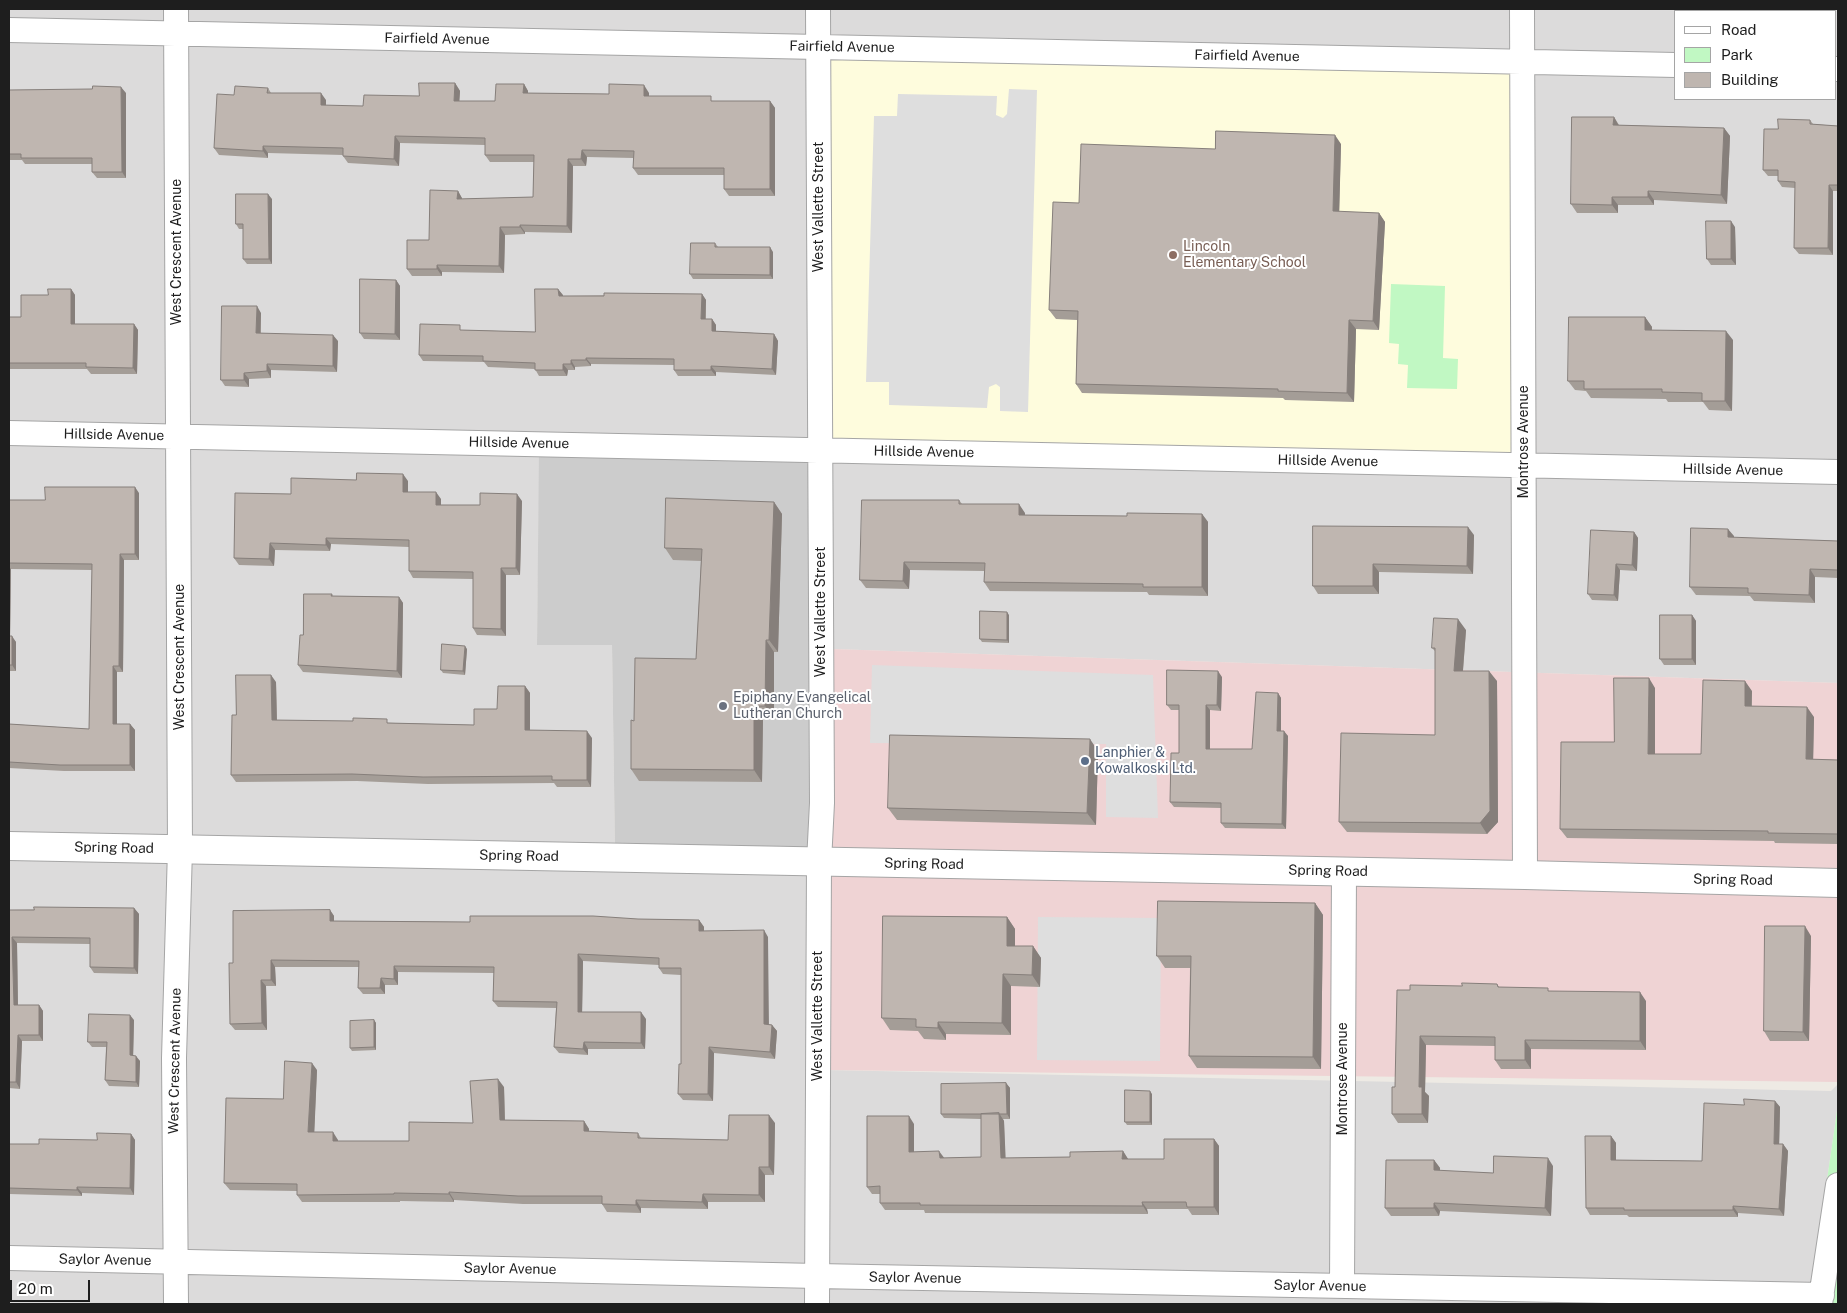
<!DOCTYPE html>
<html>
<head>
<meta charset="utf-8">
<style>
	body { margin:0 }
	#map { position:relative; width:1847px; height:1313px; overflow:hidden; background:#eeeae4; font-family:"Public Sans",sans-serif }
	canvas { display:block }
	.frame { position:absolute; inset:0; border:10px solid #1e1e1e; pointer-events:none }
	.legend { position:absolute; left:1674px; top:10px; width:162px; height:90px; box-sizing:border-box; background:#fff; border:1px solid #a5a5a5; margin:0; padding:6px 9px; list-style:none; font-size:15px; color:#1e1e1e }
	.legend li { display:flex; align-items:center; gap:10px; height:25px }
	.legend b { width:25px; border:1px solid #a5a5a5 }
	.scale { position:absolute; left:10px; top:1280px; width:80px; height:22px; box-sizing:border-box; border:2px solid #1e1e1e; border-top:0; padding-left:6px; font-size:15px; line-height:18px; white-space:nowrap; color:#1e1e1e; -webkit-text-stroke:4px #fff; paint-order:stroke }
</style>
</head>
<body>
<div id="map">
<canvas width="1847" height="1313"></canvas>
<div class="frame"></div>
<ul class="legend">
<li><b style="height:6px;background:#fff"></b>Road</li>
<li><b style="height:14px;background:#c1f8c3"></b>Park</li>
<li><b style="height:14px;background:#bfb6b0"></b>Building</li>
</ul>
<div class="scale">20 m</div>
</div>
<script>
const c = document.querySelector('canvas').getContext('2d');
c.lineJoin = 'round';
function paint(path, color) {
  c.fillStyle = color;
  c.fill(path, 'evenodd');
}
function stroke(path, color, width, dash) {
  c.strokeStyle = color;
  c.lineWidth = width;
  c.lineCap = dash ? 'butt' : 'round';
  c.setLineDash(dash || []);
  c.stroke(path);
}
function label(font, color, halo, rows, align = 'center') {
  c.font = font + ' "Public Sans",sans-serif';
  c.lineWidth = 4;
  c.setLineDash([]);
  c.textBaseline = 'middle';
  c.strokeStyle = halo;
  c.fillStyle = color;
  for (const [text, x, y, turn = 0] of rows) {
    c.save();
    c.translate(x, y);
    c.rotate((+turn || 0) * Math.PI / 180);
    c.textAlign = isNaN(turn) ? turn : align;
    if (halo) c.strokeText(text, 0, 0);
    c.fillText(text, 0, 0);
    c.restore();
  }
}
paint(new Path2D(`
	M9,9H1838V683L832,649L831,439L540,432L537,645H612L615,850L9,837ZM1676,11H1836V99H1676Z
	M9,856L812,872L808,1304H9Z
	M827,1070L1831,1091L1838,1084V1104L1809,1304H826Z`), '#dcdbdb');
paint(new Path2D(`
	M832,649L1838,683V1082L827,1070Z`), '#efd3d4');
paint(new Path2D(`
	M830,57L1513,71L1516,454L831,439Z`), '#fefcdd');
paint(new Path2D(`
	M539,451L815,456L814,852L615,850L612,645H537Z`), '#ccc');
paint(new Path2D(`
	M1391,284L1445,286L1443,358L1458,359L1457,389L1407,388L1408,365L1398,364L1399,344L1389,343Z
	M1838,1104V1304H1809Z`), '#c1f8c3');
paint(new Path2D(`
	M1009,89L1037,90L1028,412L1000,411V387L996,384L989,387L987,408L889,405V382H866L874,116H897L898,94L997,96L996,115L1003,118L1007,114Z
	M872,665L1153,675L1158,818L1106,817V744L870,743Z
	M1038,917L1161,918L1160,1061L1037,1060Z`), '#dedede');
const minor = new Path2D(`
	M1522,9L1525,875
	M9,30L1676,65
	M1836,69H1838
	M9,433L1838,472
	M9,1258L817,1276L1822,1295
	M1342,1286L1344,872
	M176,1304L174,1058L180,849L176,9
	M817,1304L819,862L822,803L818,9
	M1820,1304L1838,1185`);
const tertiary = new Path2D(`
	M9,846L1525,875L1838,883`);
stroke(minor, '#a5a5a5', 26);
stroke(tertiary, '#a5a5a5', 30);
stroke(minor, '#fff', 24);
stroke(tertiary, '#fff', 28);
paint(new Path2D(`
	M1668,9H1809V11H1768V10Z
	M455,83L460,91L459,101H495L524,84L528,91V93L609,94L649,93V96L714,101H770L775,108V196H729L724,189V175H638L633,168V158L587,157L586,166H573L572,233L525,232V234L505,235L504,273L442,272V276H412L407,269L429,240L458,191L462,199L533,197L534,162H490L485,155V145L400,143L399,166L348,163L343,156V155L268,153V158L219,155L214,148L234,95L268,88L271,93L326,100V106H363L419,96Z
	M9,90L126,93V178H97L92,172V164H25L22,160H9Z
	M1614,117L1619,125L1724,128L1730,136L1727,204L1654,200V205H1618V213H1577L1571,204Z
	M1810,120L1813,124L1838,126V191H1833V255L1799,254L1794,248L1795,188L1782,187L1778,181V176H1768L1763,170L1778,129Z
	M1341,144L1339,212L1379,213L1385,222L1379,330L1356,329L1354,402L1285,400L1283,398L1082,393L1076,384L1077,320L1056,319L1049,310L1079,203L1215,149Z
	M272,199V264H247L243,259V229H239L236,224Z
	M1735,227L1736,265H1711L1707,259Z
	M715,243L718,247L773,252V279H693L690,274Z
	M396,280L400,286V340L364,339L360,333Z
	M71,289L75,295V324H134L138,330L137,374H91L87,369H9V317H21L48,295Z
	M558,289L563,296L702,294L706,300V319H712L716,325V331L774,334L778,341L776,375L716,372V376H678L674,370V365L591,364V366L575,367V370H568L567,376H539L535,369L488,367L484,362L423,361L419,355L464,330L535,332Z
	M261,313V333L338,341L337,372L271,370V378L249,379V387L225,386L221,380Z
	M1645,317L1652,327V330L1733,340L1732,411L1709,410L1703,402H1668L1666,399L1591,398L1586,391L1575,390L1568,381Z
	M408,481V492L441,499V505H480L522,501L520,575H506V636L477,635L473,628V579L413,578L409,571V547L331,544L330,551L275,550L274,566L239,565L234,558L291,494Z
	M139,493V560H124L123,672H117V724H130L135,730V771H64L9,768V724L89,729L92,570L11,569L10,636L16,642V671H9V500H45Z
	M959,500L962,504L1025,513V515L1127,516L1202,514L1208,522V596L1149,595L1147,592L990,591L984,582V571L910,570L909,589L866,588L860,580Z
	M774,502L782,514L778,652H774V718H763L762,782L639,781L631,769L634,721L696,659L701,561L673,560L665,548Z
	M1313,526L1474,535L1473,574L1379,572V594H1318L1313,586Z
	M1634,532L1638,538L1637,571L1620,570L1618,601L1592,600L1588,594Z
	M1734,536V538L1838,541V578L1815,577V603L1754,601L1750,596L1696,595L1690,587Z
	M332,594L333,596L399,597L403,603L402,678L303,672L298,665L303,635Z
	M1009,615V643L982,642L980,639Z
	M1692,615L1696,621V665H1664L1660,659Z
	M1466,630L1463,671L1497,681L1498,822L1487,834L1347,832L1339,822L1435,735V651L1432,648Z
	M467,649L465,675L443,673L441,670Z
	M1222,677L1221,711L1210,710V749H1252L1278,693L1281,698V731L1288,736L1286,829L1225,828L1221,823V808L1174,807L1170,802L1179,753V710H1171L1167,705Z
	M276,682L277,720L474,725L497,709L525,686L530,693V730L592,738L591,787H557L554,783L428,784L357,781L236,782L231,775L236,715Z
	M1655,688V754H1701L1752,691V706L1814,717L1813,759L1838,760V844L1775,843L1774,841L1567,838L1560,829L1614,742Z
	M1098,751L1096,825L897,820L888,808Z
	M1315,903L1323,915L1321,1069L1197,1068L1189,1056L1190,968H1165L1157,956Z
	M134,908L139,914L138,974L94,973L90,967V944L17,943L18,1005H39L43,1011V1041H22L20,1089L9,1088V910Z
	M330,910L334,916V921L470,922L638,919L699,920L704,927V931L768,937V1024L772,1025L777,1031L775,1059L714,1053L713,1101L683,1100L678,1094L681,1064V975L663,974L659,968V965L583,961L582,1012L646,1019L645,1049H588V1055L559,1053L554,1047L556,1008L498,1007L493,1001L494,973L398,972V985H385V994H363L358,988L359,967H275L276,986H266L267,1030H235L230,1024L233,963Z
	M1007,917L1015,929V946H1033L1041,958L1040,987L1011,986V1035L946,1034V1040L924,1039L918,1031L890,1030L882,1018Z
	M1811,936L1809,1041H1770L1764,1031Z
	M1497,984L1499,987L1550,991L1646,1001V1050L1531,1049V1069H1501L1495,1060V1046L1426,1045L1425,1092L1429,1096L1428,1123H1398L1392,1114L1395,1087L1410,990Z
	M134,1020L133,1056L140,1061L139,1087L109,1086L105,1080L106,1047H92L88,1042Z
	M374,1020L376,1023V1050L352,1051L350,1048Z
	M317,1070L314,1132L338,1140V1141H409L473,1123L504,1087L505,1120L584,1121L589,1129V1132L638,1133L641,1138L728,1140L775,1123L774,1175H765V1202H708V1209L641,1208V1213L607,1212L602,1204H523L454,1200V1202L400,1201V1202H302L297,1195V1191L230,1190L224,1183L283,1099Z
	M1006,1083L1010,1088V1119H1003L1004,1121L1005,1158L1070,1157L1123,1151L1128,1159H1164L1214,1139L1219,1146V1215H1192L1188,1209H1147L1148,1214L925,1213L924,1210H885L880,1203V1194H872L867,1187L914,1124V1152L944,1158L981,1157V1119L944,1118L941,1114Z
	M1152,1094V1125H1127L1125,1122Z
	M1775,1101L1780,1107L1779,1144H1783L1788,1151L1784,1216L1738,1213V1217H1629L1627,1215H1590L1586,1208L1611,1136L1616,1143V1160L1702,1161L1744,1105Z
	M131,1134L135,1140L134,1195L82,1193V1196L9,1194V1144H39L97,1140Z
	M1434,1160L1440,1168V1171L1493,1173L1553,1166L1551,1216L1440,1211L1439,1216H1391L1385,1208Z`), '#a49d97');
paint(new Path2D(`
	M1803,9H1809V11H1803Z
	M455,83L460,91L459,108L454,101Z
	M524,84L528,91V100L523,93Z
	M644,85L649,93V103L644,96Z
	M121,87L126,93V178L122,172Z
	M321,93L326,100V113L321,105Z
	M770,101L775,108V196L770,189Z
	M1614,117L1619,126L1613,125Z
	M1724,128L1730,136L1727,204L1721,195Z
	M1335,135L1341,144L1339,221L1333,211Z
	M395,136L400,143L399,166L394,159Z
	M263,146L268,153V158L263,151Z
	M582,150L587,157L586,166L581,159Z
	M568,159L573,166L572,233L567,226Z
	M1829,185L1833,191V255L1828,248Z
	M458,191L462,198V206L457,199Z
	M1648,191L1654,200V205L1648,197Z
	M268,194L272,199V264L269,259Z
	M1612,197L1618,205V213L1612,205Z
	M1379,213L1385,222L1379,330L1373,321Z
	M1731,221L1735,227L1736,265L1731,259Z
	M520,225L525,232V234L520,227Z
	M500,227L505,235L504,273L499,266Z
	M770,247L773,252V279L770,275Z
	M437,265L442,272V276L437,269Z
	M396,280L400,286V340L395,334Z
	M71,289L75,295V330L71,324Z
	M558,289L563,295V302L559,296Z
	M702,294L706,300L705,325L701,319Z
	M257,306L261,313L260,339L256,333Z
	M1645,317L1652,327L1651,339L1645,330Z
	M712,319L716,325V337L712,331Z
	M1349,320L1356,329L1354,402L1347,393Z
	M134,324L138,330L137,374L133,368Z
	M1726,331L1733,340L1732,411L1725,401Z
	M774,334L778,341L776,375L772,369Z
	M333,335L338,341L337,372L333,366Z
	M586,358L591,364V366L586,360Z
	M571,360L575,367V370L571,364Z
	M267,364L271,370V378L267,371Z
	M563,364L568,370L567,376L563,370Z
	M711,366L716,372V376L711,370Z
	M244,373L249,379V387L244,380Z
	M403,474L408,481V499L403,492Z
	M135,487L139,493V560L135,554Z
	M436,492L441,499V512L436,505Z
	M517,494L522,501L520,575L516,568Z
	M774,502L782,514L778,652L769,640Z
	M1019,504L1025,513V524L1019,515Z
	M1202,514L1208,522V596L1202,587Z
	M1468,527L1474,535L1473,574L1467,566Z
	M1728,529L1734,536V545L1728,537Z
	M1634,532L1638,538L1637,571L1632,565Z
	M326,538L331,544L330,551L326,545Z
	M270,543L275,550L274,566L269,559Z
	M120,554L124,560L123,672L119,666Z
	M904,562L910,570L909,589L903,581Z
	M1373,564L1379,572V594L1373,586Z
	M1616,564L1620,570L1618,601L1614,595Z
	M9,567L11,569L10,642L9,640Z
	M501,568L506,575V636L501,629Z
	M1810,569L1815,577V603L1809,595Z
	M399,597L403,603L402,678L397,671Z
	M1007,612L1009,615V643L1007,640Z
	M1692,615L1696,621V665L1692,659Z
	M1458,619L1466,630L1462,682L1454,671Z
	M12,636L16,642V671L12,665Z
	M766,640L774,652V718L765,706Z
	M465,646L467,649L465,675L463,671Z
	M113,666L117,672V730L113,724Z
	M1218,671L1222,677L1221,711L1217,705Z
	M1489,671L1497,681L1498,822L1487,834L1480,823Z
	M271,675L276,682L277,727L272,720Z
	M1649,678L1655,688V764L1648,754Z
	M1745,681L1752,691L1751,716L1745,706Z
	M525,686L530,693V737L525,730Z
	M1278,693L1281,698V736L1277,731Z
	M1206,705L1210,710V755L1206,749Z
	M754,706L763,718L762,782L754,770Z
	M1807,707L1814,717L1813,768L1806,759Z
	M130,724L135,730V771L130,765Z
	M587,731L592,738L591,787L587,780Z
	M1284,731L1288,736L1286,829L1282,824Z
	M1090,739L1098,751L1096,825L1087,813Z
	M1315,903L1323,915L1321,1069L1313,1057Z
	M134,908L139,914L138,974L134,968Z
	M330,910L334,916V927L330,921Z
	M1007,917L1015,929V958L1007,946Z
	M699,920L704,927V937L699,931Z
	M1805,926L1811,936L1809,1041L1803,1032Z
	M764,930L768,937L769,1030L764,1024Z
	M12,937L17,943L18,1011L14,1005Z
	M1033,946L1041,958L1040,987L1032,975Z
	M578,954L583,961L582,1018L578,1012Z
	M271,960L275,967L276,986L271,980Z
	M394,966L398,972V985L394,979Z
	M1003,974L1011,986V1035L1002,1023Z
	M381,978L385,985V994L380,988Z
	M261,980L266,986L267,1030L262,1023Z
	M1640,992L1646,1001V1050L1640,1041Z
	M39,1005L43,1011V1041L39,1035Z
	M641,1012L646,1019L645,1049L641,1043Z
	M130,1015L134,1020L133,1061L130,1055Z
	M374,1020L376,1023V1050L374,1047Z
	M938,1022L946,1034V1040L938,1028Z
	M772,1025L777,1031L775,1059L770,1052Z
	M18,1035L22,1041L20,1089L16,1082Z
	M1420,1036L1426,1045L1425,1092L1429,1096L1428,1123L1422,1114L1419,1087Z
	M1525,1040L1531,1049V1069L1525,1060Z
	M584,1042L588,1049V1055L583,1049Z
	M709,1047L714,1053L713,1101L708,1094Z
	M136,1056L140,1061L139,1087L136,1082Z
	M312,1063L317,1070L314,1140L308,1132Z
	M498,1079L504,1087L505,1128L500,1120Z
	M1006,1083L1010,1088V1119L1007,1114Z
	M1150,1091L1152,1094V1125L1150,1122Z
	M1775,1101L1780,1107L1779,1151L1774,1144Z
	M999,1113L1004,1121L1006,1166L1001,1158Z
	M769,1115L775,1123L774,1175L769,1167Z
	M909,1116L914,1124V1159L909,1152Z
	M584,1121L589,1129V1139L584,1131Z
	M333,1132L338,1140V1149L333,1141Z
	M131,1134L135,1140L134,1195L130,1188Z
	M1611,1136L1616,1143V1167L1611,1160Z
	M1214,1139L1219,1146V1215L1214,1207Z
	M1783,1144L1788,1151L1784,1216L1779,1209Z
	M939,1151L945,1159L940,1158Z
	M1123,1151L1128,1159H1122Z
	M1548,1158L1553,1166L1551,1216L1545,1208Z
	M1434,1160L1440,1168V1178L1434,1170Z
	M759,1167L765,1175V1202L759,1195Z
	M77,1187L82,1193V1196L77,1190Z
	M449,1192L454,1200V1202L449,1194Z
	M703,1194L708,1202V1209L702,1202Z
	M636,1200L641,1208V1213L636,1205Z
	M1142,1202L1147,1209L1148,1214L1143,1206Z
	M1434,1203L1440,1211L1439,1216L1434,1208Z
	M1733,1206L1738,1213V1217L1733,1210Z`), '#867f7b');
const building = new Path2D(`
	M1768,9H1803V11H1768Z
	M419,83H455L454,101H495L496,84H524L523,93L609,94V84L644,85V96H711V101H770V189H724V168H633L634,151L582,150L581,159H568L567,226L520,225V227H500L499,266L437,265V269H407V240H429L430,190L458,191L457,199L533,197L534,155H485V138L395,136L394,159L343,156V148L263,146V151L214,148L217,94L234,95L235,86L268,88L267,93H321V105L363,106L364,95L419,96Z
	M93,86L121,87L122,172H92V158H21V154H9V90L92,89Z
	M1572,117H1614L1613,125L1724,128L1721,195L1648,191V197H1612V205L1571,204Z
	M1778,119L1810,120V124L1838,126V185H1829L1828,248H1794L1795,182L1778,181V170H1763L1764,129H1778Z
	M1216,131L1335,135L1333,211L1379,213L1373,321L1349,320L1347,393L1278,391V389L1076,384L1078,311L1049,310L1053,202L1079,203L1081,144L1215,149Z
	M236,194H268L269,259H243V224H236Z
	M1706,221H1731V259H1707Z
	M691,243H715V247H770V275L690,274Z
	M360,279L396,280L395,334L360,333Z
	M48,289H71V324H134L133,368L86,367V363H9V317H21V295H48Z
	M535,289H558L559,296H604V293L702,294L701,319H712V331L774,334L772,369L711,366V370H674V359L586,358V360H571V364H563V370H535V363L483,361V356L419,355L420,324L460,325V330L535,332Z
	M222,306H257L256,333L333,335V366L267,364V371L244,373V380H221Z
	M1569,317H1645V330L1726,331L1725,401H1702V393L1662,392V389H1584V381H1568Z
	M357,473L403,474V492H436V505H480V493L517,494L516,568H501V629L473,628V572L409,571V540L326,538V545L270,543L269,559L234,558L235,493L291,494V478L356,480Z
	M45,487H135V554H120L119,666H113V724H130V765H60L9,762V724L89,729L92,564L9,563V500H45Z
	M666,498L774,502L769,640H766L765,706H754V770L631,769V720L634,721L635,658L696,659L702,549L665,548Z
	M862,500H959V504H1019V515L1127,516V513L1202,514V587H1143V584L984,582L985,563L904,562L903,581L860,580Z
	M1313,526L1468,527L1467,566L1373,564V586H1313Z
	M1691,528L1728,529V537L1838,541V570L1810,569L1809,595L1748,593V588L1690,587Z
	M1591,530L1634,532L1632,565L1616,564L1614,595L1588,594Z
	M304,594H332L331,596L399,597L397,671L298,665L300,635H303Z
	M980,611L1007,612V640L980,639Z
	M1660,615H1692V659H1660Z
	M1434,618L1458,619L1454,671H1489L1490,811L1480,823L1339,822L1341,733L1435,735V648H1432Z
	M9,636H12V665H9Z
	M442,644L465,646L463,671L441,670Z
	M1167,670L1218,671L1217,705H1206V749H1252L1256,692L1278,693L1277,731H1284L1282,824L1221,823V803L1170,802L1171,753H1179V705H1167Z
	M236,675H271L272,720L353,721V718L387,719V723L474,725V709H497L498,686H525V730L587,731V780H552V776L423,777L352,774L231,775L232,715H236Z
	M1614,678H1649L1648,754H1701L1703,680L1745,681V706L1807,707L1806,759L1838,760V834L1768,833V831L1560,829L1561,742H1614Z
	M890,735L1090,739L1087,813L888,808Z
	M1158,901L1315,903L1313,1057L1189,1056L1191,956H1157Z
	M34,907L134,908V968L90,967V938L12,937L14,1005H39V1035H18L16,1082H9V910H34Z
	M330,910V921L470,922V916H593L638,919L699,920V931L764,930V1024L772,1025L770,1052L709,1047L708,1094H678L679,1064H681V968H659V958L578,954V1012H641V1043L584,1042L583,1049L554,1047L557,1002L493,1001L494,967L394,966V979L381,978L380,988H358L359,961L271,960V980H261L262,1023L230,1024L229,963H233V911Z
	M883,916L1007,917V946H1033L1032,975L1003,974L1002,1023L938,1022V1028L916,1027V1019L882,1018Z
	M1765,926H1805L1803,1032L1764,1031Z
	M1462,983L1497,984L1498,987L1548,988V991L1640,992V1041L1525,1040V1060H1495V1037L1420,1036L1419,1087H1422V1114H1392V1087H1395L1397,990H1410V985L1462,986Z
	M89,1014L130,1015V1055L136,1056V1082L105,1080L107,1042H88Z
	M374,1020V1047L350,1048V1021Z
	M285,1061L312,1063L308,1132H333V1141H409V1122L473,1123L470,1081L498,1079L500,1120L584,1121V1131L638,1133V1138L728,1140L729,1115H769V1167H759V1195L703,1194L702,1202L636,1200V1205L602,1204V1196H518L449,1192V1194L394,1193V1194L297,1195V1184L224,1183L226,1098L283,1099Z
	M1006,1083L1007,1114H941V1084Z
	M1125,1090L1150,1091V1122H1125Z
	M1744,1099L1775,1101L1774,1144H1783L1779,1209L1733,1206V1210H1624V1208H1586L1585,1136H1611V1160L1702,1161L1704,1103L1744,1105Z
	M999,1113L1001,1158L1070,1157V1152L1123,1151L1122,1159H1164V1139H1214V1207H1187L1186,1202H1142L1143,1206L920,1205V1203H880V1186L867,1187V1116H909V1152L939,1151L940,1158L981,1157V1114Z
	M97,1133L131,1134L130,1188L77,1187V1190L9,1188V1144H39V1139L97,1140Z
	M1494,1156L1548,1158L1545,1208L1434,1203V1208H1385L1386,1160H1434V1170L1493,1173Z`);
paint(building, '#bfb6b0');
stroke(building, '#867f7b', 1);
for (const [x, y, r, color] of [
	[1173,255,5,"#8d6e63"],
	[723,706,5,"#6b7280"],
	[1085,761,5,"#5c6f8a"]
]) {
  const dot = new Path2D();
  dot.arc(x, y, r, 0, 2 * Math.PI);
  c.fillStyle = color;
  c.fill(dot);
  stroke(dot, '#fff', 2);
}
label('14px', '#1e1e1e', '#fff', [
	["Fairfield Avenue",437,39,1],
	["Fairfield Avenue",842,47,1],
	["Fairfield Avenue",1247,56,1],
	["West Vallette Street",819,207,-90],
	["West Crescent Avenue",177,252,-90],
	["Hillside Avenue",114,435,1],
	["Montrose Avenue",1524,442,-90],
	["Hillside Avenue",519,443,1],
	["Hillside Avenue",924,452,1],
	["Hillside Avenue",1328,461,1],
	["Hillside Avenue",1733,470,1],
	["West Vallette Street",821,612,-90],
	["West Crescent Avenue",180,657,-90],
	["Spring Road",114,848,1],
	["Spring Road",519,856,1],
	["Spring Road",924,864,1],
	["Spring Road",1328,871,1],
	["Spring Road",1733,880,1],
	["West Vallette Street",818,1016,-90],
	["West Crescent Avenue",175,1061,-89],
	["Montrose Avenue",1343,1079,-90],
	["Saylor Avenue",105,1260,1],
	["Saylor Avenue",510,1269,1],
	["Saylor Avenue",915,1278,1],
	["Saylor Avenue",1320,1286,1]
]);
label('14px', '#785e54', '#fff', [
	["Lincoln",1183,247],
	["Elementary School",1183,263]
], 'left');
label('14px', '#5b616d', '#fff', [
	["Epiphany Evangelical",733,698],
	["Lutheran Church",733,714]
], 'left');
label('14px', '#4e5e75', '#fff', [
	["Lanphier &",1095,753],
	["Kowalkoski Ltd.",1095,769]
], 'left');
</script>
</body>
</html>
